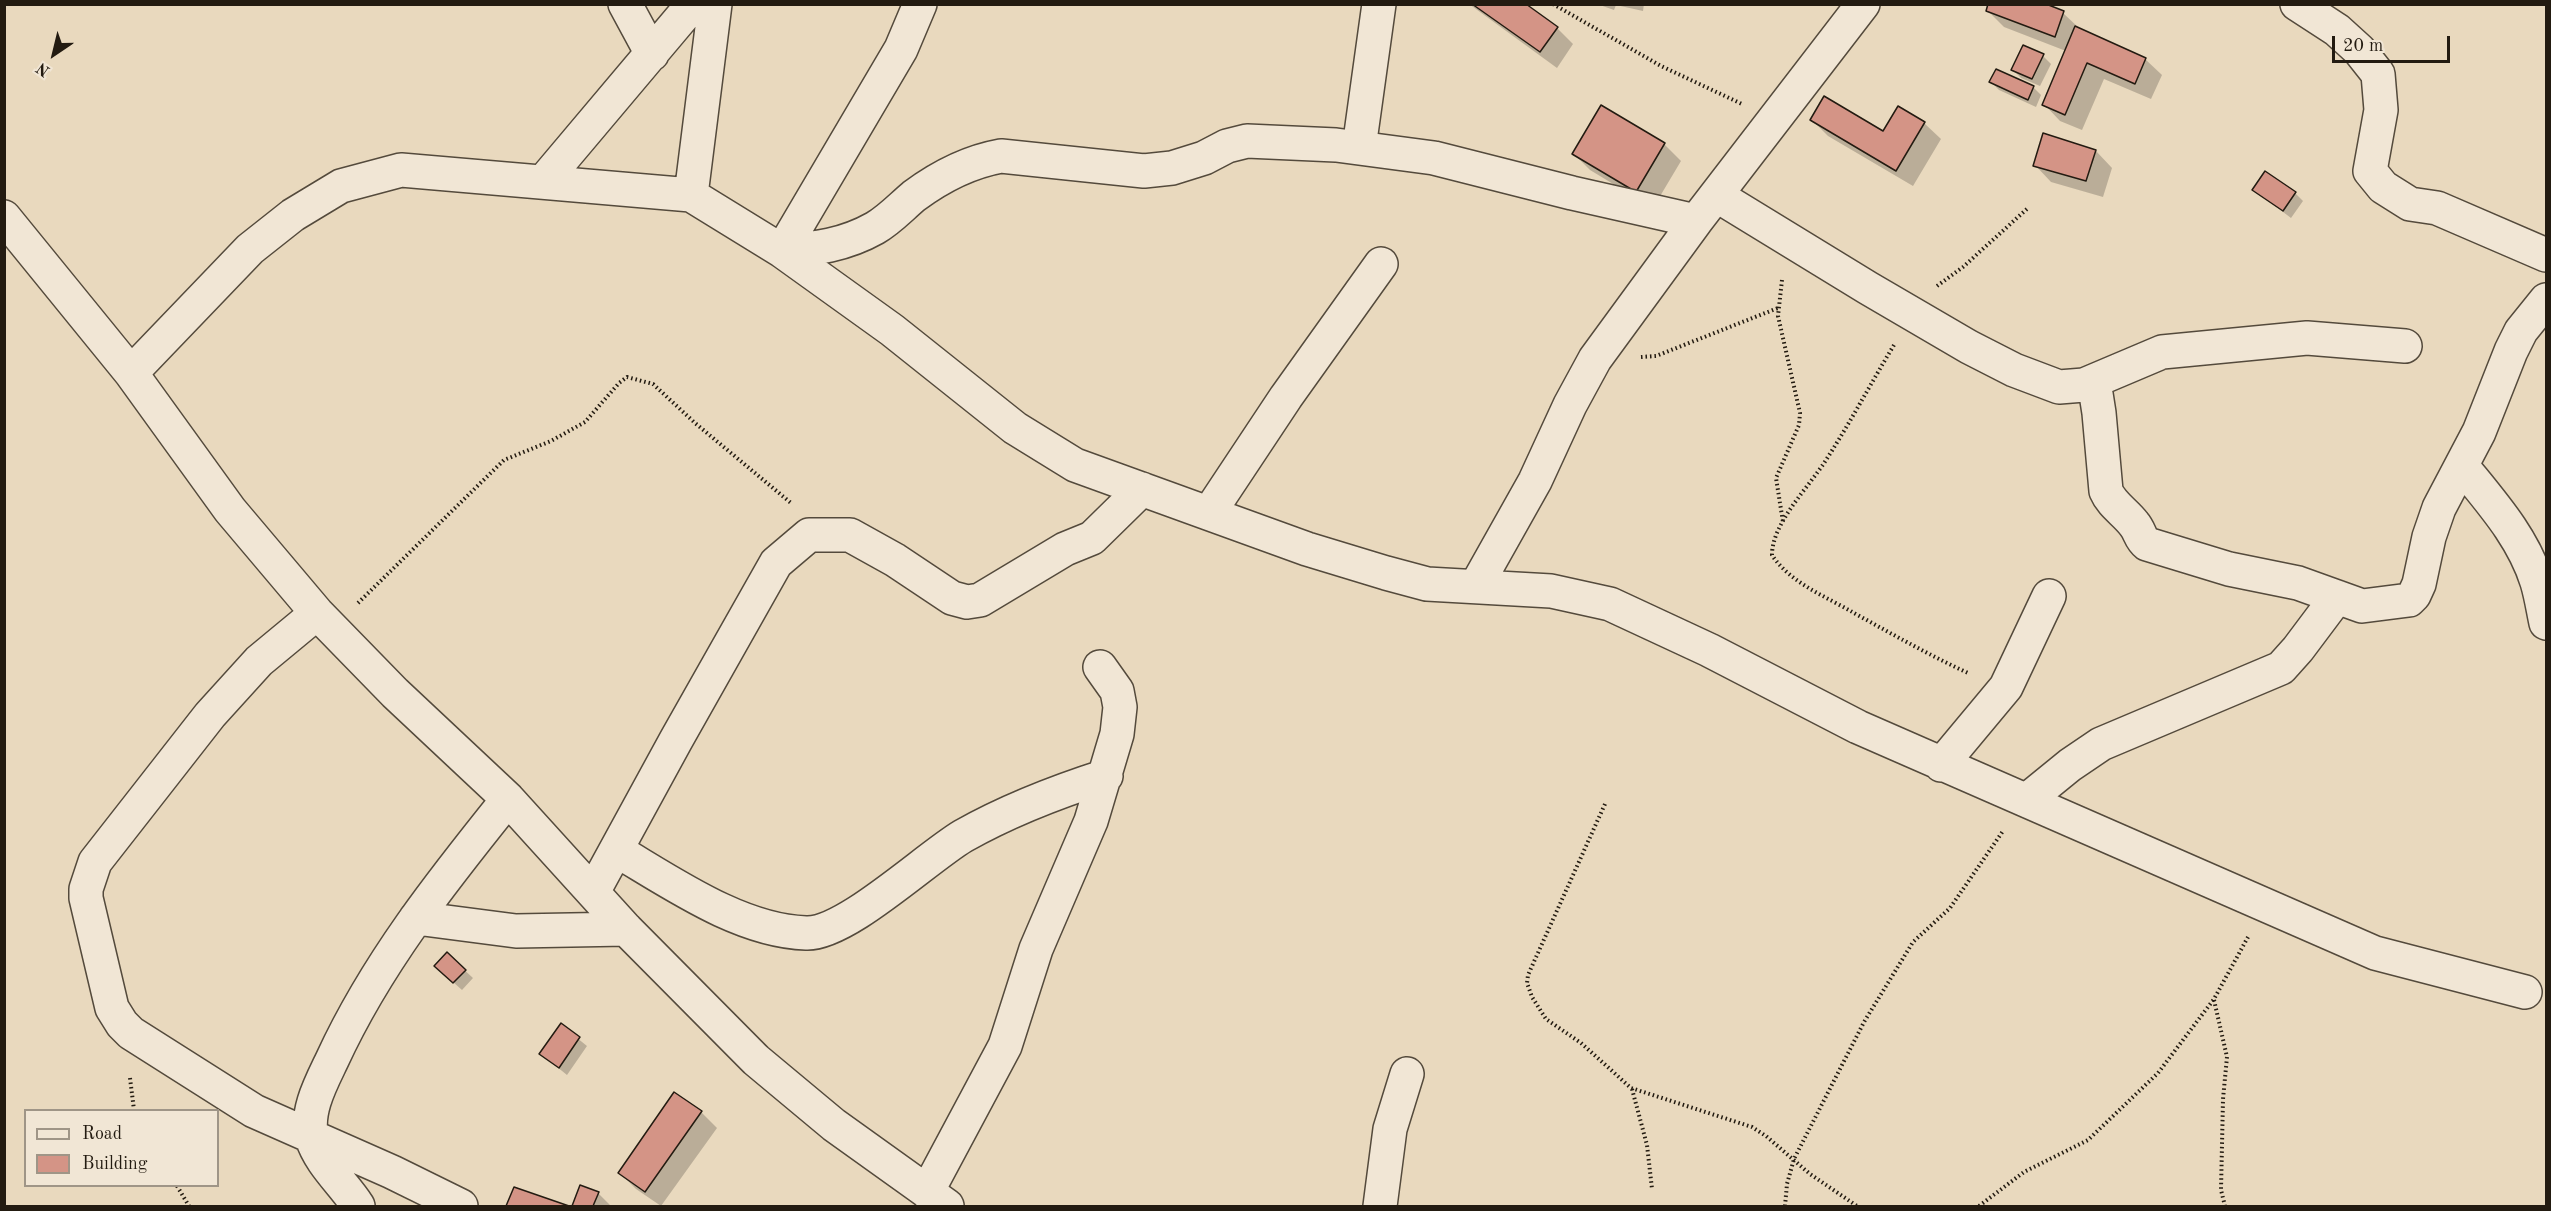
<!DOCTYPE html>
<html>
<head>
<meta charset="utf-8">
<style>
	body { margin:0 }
	#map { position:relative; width:2551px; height:1211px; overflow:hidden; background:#e9d9be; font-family:"Old Standard TT",serif }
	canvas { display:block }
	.frame { position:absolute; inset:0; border:6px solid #231b11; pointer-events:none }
	.legend { position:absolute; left:24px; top:1109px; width:195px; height:78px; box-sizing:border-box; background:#f1e6d5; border:2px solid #9f9587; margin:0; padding:8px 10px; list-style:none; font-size:18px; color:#231b11 }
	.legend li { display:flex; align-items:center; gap:12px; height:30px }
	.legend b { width:30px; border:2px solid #9f9587 }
	.north { position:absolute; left:24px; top:24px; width:60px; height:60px; -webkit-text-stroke:4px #f1e6d5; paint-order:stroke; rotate:215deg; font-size:16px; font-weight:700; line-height:24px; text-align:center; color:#231b11 }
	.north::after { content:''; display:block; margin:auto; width:21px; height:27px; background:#231b11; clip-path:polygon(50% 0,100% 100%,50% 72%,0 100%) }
	.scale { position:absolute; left:2332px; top:36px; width:118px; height:27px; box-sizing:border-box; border:3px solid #231b11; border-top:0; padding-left:8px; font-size:18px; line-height:21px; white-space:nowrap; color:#231b11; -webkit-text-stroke:4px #f1e6d5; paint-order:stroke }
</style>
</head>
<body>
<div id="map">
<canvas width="2551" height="1211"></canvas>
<div class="frame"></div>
<ul class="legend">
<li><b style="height:8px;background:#f1e6d5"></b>Road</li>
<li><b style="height:16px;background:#d49486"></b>Building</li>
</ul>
<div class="north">N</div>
<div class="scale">20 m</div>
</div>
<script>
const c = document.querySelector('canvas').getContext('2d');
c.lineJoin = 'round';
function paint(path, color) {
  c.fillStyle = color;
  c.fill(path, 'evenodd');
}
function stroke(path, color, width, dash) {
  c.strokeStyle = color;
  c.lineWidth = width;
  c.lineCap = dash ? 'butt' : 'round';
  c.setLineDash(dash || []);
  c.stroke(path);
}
paint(new Path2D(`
	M1469,4H1523L1557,28L1573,44L1557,68Z
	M1597,4H1644L1643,11L1616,5L1614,10Z
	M1988,11L2063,13L2080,29L2145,59L2162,75L2151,99L2104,79L2082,130L2060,121L2044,104L2066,51L2004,27Z
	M2043,56L2051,64L2040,86L2021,78L2013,70Z
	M1991,82L2033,87L2041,95L2036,107L1999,90Z
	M1601,107L1664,144L1681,161L1653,208L1590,170L1574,154Z
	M1812,120L1884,134L1924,123L1941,139L1913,186L1828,136Z
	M2044,135L2096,151L2112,168L2103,197L2051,182L2035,165Z
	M2254,190L2295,193L2303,201L2291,218Z
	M447,954L473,978L462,990L444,974Z
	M561,1025L587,1046L567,1075L541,1054Z
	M701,1112L717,1128L661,1206L636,1189L620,1173Z
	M581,1187L598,1193L611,1206H574Z
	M514,1189L564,1206H508Z`), '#0003');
const building = new Path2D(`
	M1472,4H1526L1558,27L1540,52Z
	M1988,4H2046L2064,11L2055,37L1986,11Z
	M2075,26L2146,58L2135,84L2087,63L2065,115L2042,105Z
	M2023,45L2044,54L2032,79L2011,70Z
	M1996,69L2034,86L2028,100L1989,82Z
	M1824,96L1883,131L1898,106L1925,122L1896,171L1810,120Z
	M1601,105L1665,143L1636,192L1572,154Z
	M2043,133L2096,150L2086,181L2033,166Z
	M2265,171L2296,192L2283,211L2252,190Z
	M447,952L466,970L453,983L434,966Z
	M561,1023L580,1037L559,1068L539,1054Z
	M674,1092L702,1111L645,1192L618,1173Z
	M580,1185L599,1192L593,1206H572Z
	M514,1187L569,1206H506Z`);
paint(building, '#d49486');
stroke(building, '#231b11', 1.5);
const minor = new Path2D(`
	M625,4L652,54
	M2297,4L2337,30L2359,50L2378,74L2381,110L2370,171L2383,187L2410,204L2437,208L2546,255
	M1359,148L1379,4
	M543,182L693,4
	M691,195L715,4
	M1716,195L1868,288L1969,347L2014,370L2059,387L2084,385L2162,352L2307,338L2405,346
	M4,217L131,373L230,510L317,613L395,693L508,799L626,929L756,1060L834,1125L947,1206
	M782,251C815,249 845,245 875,228C889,220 901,207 914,196C941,176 968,162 1001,156L1144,171L1172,168L1204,158L1227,146L1247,141L1336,145L1434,158L1572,193L1696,221
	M782,251L901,49L920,4
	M131,373L250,249L293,215L341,186L401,170L691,195L782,251L892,330L1015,428L1075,465L1307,549L1386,573L1427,584L1551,591L1610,604L1709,650L1858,727L2375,953L2525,992
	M2094,381L2099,413L2106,491C2112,505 2125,512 2134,524C2140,531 2140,539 2147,544L2229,569L2298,583L2362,606L2409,600L2414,595L2419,584L2429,537L2439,508L2479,432L2511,351L2521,331L2546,300
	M2462,466C2491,502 2523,537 2537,582C2541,595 2543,609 2546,623
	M1209,513L1286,397L1381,264
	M1476,586L1535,481L1570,405L1595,359L1696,221L1863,4
	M317,613L259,661L210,715L95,862L86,889V898L112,1008L122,1024L131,1033L254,1111L392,1172L461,1206
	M1941,765L2006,687L2049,596
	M2027,800L2070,765L2101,744L2281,668L2298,649L2337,597
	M616,850C672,883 740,931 806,933C845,935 926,858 963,836C1009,810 1056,792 1106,776
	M593,892L676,740L776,563L809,535H850L895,560L952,598L967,602L980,600L1065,549L1092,538L1142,489
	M416,918L516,931L626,929
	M927,1192L1005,1046L1036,949L1091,821L1117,734L1120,707L1117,691L1100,667
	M358,1206C344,1184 320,1164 312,1138C305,1112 321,1083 332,1060C376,964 442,881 508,799
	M1380,1206L1390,1129L1407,1074`);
stroke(minor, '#544a3c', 36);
stroke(new Path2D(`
	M1553,4L1661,66L1742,104
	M1782,280L1778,316L1800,413L1799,425L1776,478L1783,522
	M1937,286L1963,267L2028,208
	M1894,345C1871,383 1850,423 1826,460C1809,487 1772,523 1772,555C1790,583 1827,597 1854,613C1892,634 1929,655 1968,673
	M1641,357L1656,356L1778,308
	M358,603L504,460L551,441L585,422L619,383L627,377L653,384L695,423L791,503
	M1605,804L1528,975L1527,983L1532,997L1546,1019L1581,1043L1631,1088L1752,1127L1766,1136L1810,1174L1857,1206
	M2214,1000L2227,1057L2223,1099L2221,1190L2225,1206
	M130,1078L134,1110
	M1632,1089L1647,1145L1652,1189
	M177,1186L189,1206
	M1785,1206L1787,1184L1794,1159L1864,1022L1913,942L1950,908L2003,831
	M1979,1206L2024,1172L2088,1140L2158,1073L2214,999L2248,937`), '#231b11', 4, [1.5, 3]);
stroke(minor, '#f1e6d5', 33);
</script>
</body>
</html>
